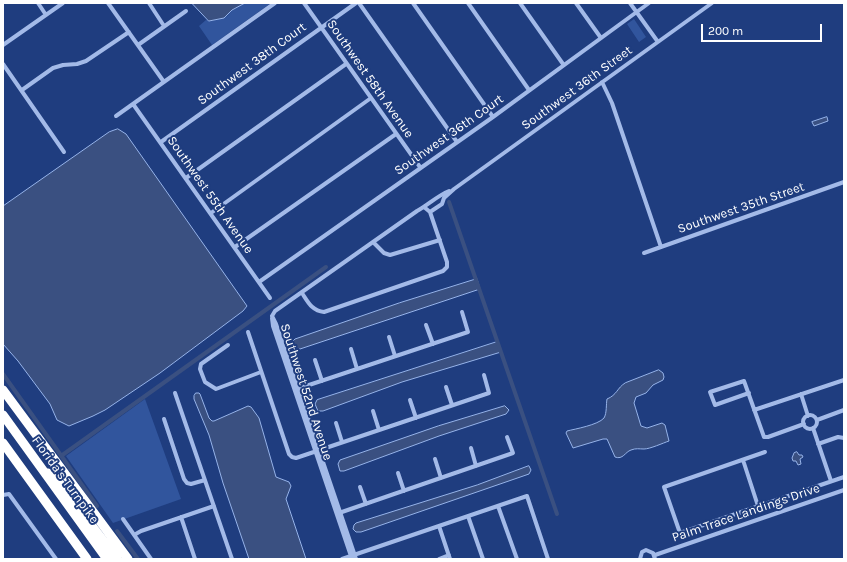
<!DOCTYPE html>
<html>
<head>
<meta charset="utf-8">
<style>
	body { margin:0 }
	#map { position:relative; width:847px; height:562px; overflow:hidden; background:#1f3d7f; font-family:Karla,sans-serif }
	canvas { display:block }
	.frame { position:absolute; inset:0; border:4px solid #fff; pointer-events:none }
	.scale { position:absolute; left:701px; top:24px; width:121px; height:18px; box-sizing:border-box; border:2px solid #fff; border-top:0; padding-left:5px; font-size:12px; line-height:14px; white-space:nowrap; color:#fff; -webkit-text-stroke:3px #1f3d7f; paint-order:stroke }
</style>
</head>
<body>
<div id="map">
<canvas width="847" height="562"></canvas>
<div class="frame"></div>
<div class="scale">200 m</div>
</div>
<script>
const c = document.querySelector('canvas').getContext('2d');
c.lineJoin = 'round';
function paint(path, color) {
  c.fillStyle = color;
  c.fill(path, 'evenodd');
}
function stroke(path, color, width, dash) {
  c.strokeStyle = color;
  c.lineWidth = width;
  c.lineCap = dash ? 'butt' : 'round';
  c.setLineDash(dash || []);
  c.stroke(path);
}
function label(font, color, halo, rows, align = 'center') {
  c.font = font + ' Karla,sans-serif';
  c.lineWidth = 4;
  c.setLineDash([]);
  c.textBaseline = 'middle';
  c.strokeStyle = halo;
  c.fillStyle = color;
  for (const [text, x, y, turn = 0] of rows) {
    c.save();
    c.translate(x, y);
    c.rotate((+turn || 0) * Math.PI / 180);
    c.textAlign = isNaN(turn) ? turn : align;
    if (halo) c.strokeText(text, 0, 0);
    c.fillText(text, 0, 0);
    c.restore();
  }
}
paint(new Path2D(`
	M245,3H271L212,45L199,26L206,20L211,21L227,16L232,10Z
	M634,19L646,37L639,42L627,24Z
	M145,399L181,499L113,523L66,456Z`), '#31559d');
const water = new Path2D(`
	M192,3H245L232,10L224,18L209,21Z
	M827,117L828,121L814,126L812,122Z
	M118,129L126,134L247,306L243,311L160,373L105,410L93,416L69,426L57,420L50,404L18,361L3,344V206L109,132Z
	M477,279L480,289L300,349C295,348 293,347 292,342L295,339L399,303Z
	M497,342L501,352L402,382L323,411H318L315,404L317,400Z
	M659,370L663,373L664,377L663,380L653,385L646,393L636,397L634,403L641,426L647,428L662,423L665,425L669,441C663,443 650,449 644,449C639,449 636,448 631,450C625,452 623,460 615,457L607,439H603L573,448L566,433L567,431C575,429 598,425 604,418C607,413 606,404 607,399C617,395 617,388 625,383Z
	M196,393H199L200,394L209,418L212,421H214L248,406L251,407L259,418L276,477L289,482L291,486L286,499L306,559H249L223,483L209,435L194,399V396Z
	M505,406L509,410L506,414L439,436L344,471H340L338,464L340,460L438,426Z
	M797,452L799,455H802L803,457L800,459L801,464L798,465L796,461H793L792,458L794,453Z
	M529,466L531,470L529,474L361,532H356L353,529L354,525L356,523L477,485Z`);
paint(water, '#3a5081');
stroke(water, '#96b3e9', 1);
stroke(new Path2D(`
	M449,202L557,514
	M3,374L97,506
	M61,456L326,267
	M117,531L138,559`), '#3a5081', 4);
stroke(new Path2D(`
	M38,3L46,15
	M108,3L164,82
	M149,3L164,26
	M304,3L420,167
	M359,3L457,142
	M413,3L493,117
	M468,3L529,90
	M520,3L563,64
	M576,3L601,38
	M630,3L658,42
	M3,45L63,3
	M138,45L186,11
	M3,64L64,152
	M602,82L612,103L661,247
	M22,90L53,68L63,65L77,64L86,61L129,32
	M133,104L270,298
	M116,116L275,3
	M161,142L356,3
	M186,178L346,64
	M430,212L442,204L444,198L454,189L712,3
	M211,213L371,98
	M373,242L384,253L390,255L440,240
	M235,247L396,134
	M644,253L844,182
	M259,282L493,117L649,3
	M302,293C308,302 312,311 324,312L443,271L447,267V262L430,212L424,207
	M272,316L276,324L356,559
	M272,316L275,311L417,211C428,205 437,196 449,191
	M272,318L273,326L352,559
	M426,325L433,344
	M248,332L289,454L292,457L296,458L489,393L484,375
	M389,337L395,356
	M228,345L201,364L200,369L205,382L216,389L261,372
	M351,349L357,369
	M315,360L322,381
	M446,387L452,405
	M297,389L468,332L462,312
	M175,393L232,559
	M749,393L715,405L710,392L744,381L764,437H768L804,424
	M801,394L808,416
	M410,400L416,418
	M754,410L844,380
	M373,411L379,430
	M803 422a7 7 0 1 1 14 0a7 7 0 1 1-14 0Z
	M164,419L184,479L187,483L191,484L205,480
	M817,420L844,410
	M336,423L342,442
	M813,428L831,481
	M818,444L838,437L844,438
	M471,448L476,466
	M765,452L664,487L680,533L844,477
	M435,459L441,478
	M743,460L758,506
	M398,473L404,491
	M360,487L366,504
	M3,495L9,494L56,559
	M498,506L517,559
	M339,513L513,453L507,437
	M468,516L483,559
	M181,517L195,559
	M123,519L151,559
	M439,526L450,559
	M134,535L141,531L214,506
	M655,555L844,490
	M342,559L527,496L548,559
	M439,559L449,555
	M640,559L642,552L646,550L653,553L655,559`), '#a3bae8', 4);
stroke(new Path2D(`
	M3,390L128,559
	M3,415L107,559
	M3,443L87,559
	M48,473L58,481L117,559`), '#fff', 9);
label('13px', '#fff', '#1f3d7f', [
	["Southwest 38th Court",252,64,-36],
	["Southwest 58th Avenue",370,79,55],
	["Southwest 36th Street",577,88,-36],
	["Southwest 36th Court",449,135,-35],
	["Southwest 55th Avenue",210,195,55],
	["Southwest 35th Street",741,208,-19],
	["Southwest 52nd Avenue",306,392,72],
	["Florida's Turnpike",65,480,54],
	["Palm Trace Landings Drive",746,513,-19]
]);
</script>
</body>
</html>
